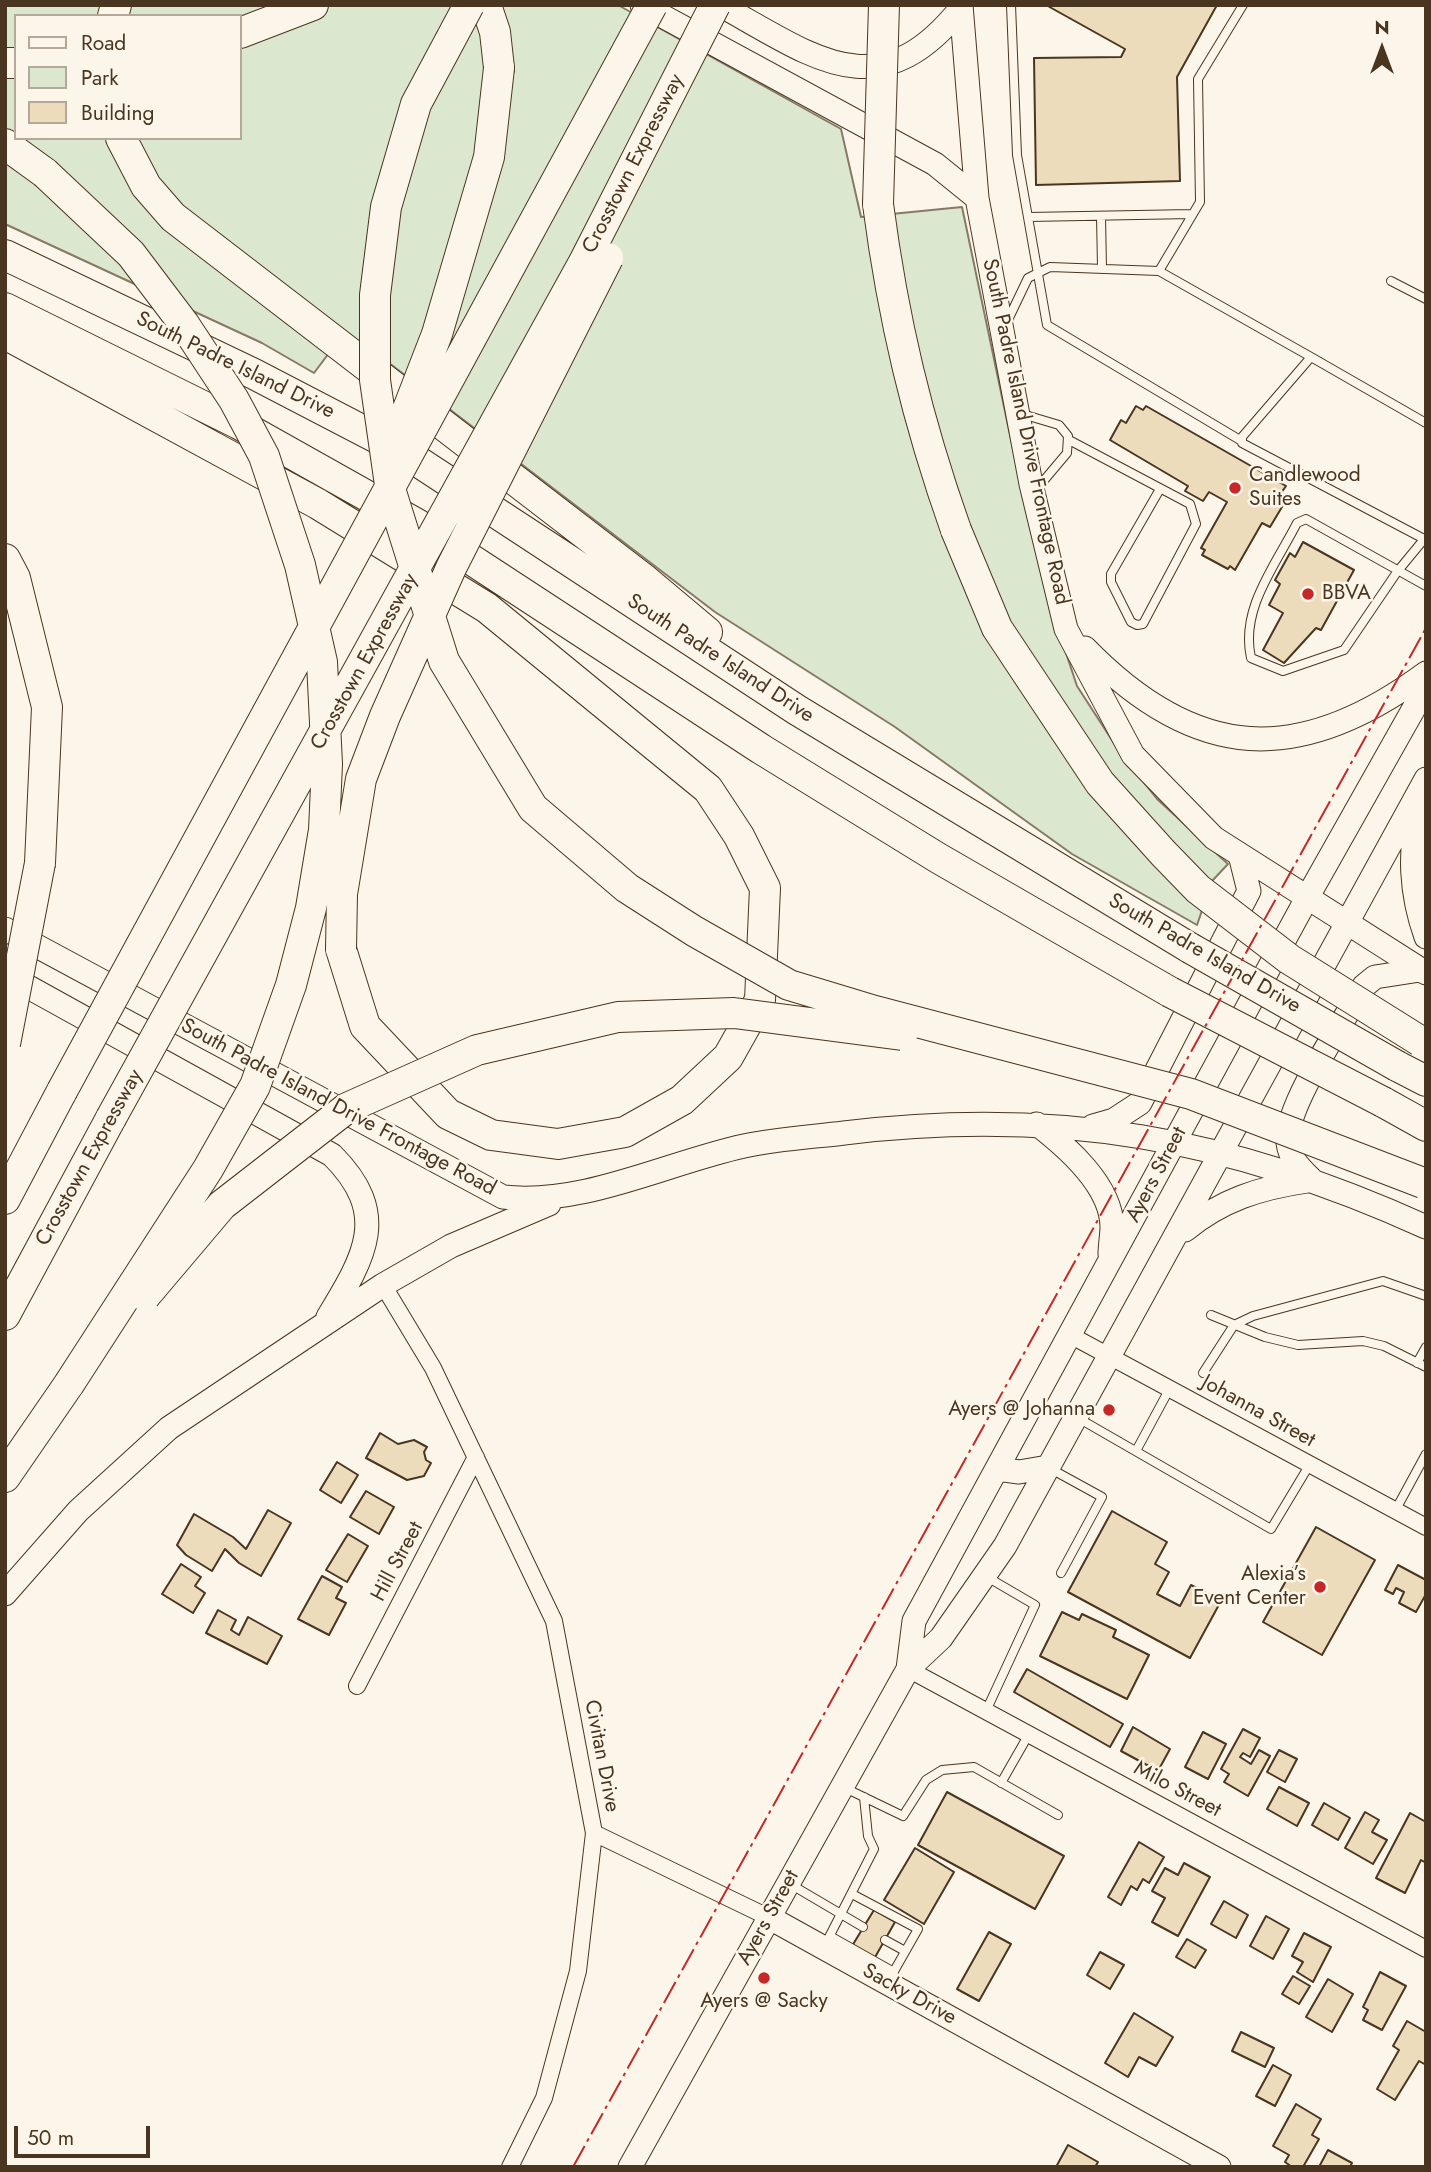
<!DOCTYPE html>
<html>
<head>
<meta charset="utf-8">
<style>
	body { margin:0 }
	#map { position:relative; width:1431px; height:2172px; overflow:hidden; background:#fbf6e9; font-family:Jost,sans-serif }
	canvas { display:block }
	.frame { position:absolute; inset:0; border:7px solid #4a3520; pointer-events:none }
	.legend { position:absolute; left:14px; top:14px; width:228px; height:126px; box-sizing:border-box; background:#fbf6e9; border:2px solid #b4a999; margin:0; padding:9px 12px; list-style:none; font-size:21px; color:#4a3520 }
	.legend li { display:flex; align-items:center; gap:14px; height:35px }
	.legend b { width:35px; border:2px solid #b4a999 }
	.north { position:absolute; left:1347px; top:14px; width:70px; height:70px; -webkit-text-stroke:5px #fbf6e9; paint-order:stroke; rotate:0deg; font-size:19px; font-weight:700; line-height:28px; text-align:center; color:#4a3520 }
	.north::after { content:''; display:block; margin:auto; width:24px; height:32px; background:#4a3520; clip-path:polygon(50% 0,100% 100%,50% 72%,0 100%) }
	.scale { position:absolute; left:14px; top:2126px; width:136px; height:32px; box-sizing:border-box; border:4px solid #4a3520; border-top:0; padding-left:9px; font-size:21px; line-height:24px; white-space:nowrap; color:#4a3520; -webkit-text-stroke:5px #fbf6e9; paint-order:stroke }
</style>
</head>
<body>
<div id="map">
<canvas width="1431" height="2172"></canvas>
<div class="frame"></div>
<ul class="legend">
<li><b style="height:9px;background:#fbf6e9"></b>Road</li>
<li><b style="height:19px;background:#dce7d0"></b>Park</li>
<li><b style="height:19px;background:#ecdcbc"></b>Building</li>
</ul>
<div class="north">N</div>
<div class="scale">50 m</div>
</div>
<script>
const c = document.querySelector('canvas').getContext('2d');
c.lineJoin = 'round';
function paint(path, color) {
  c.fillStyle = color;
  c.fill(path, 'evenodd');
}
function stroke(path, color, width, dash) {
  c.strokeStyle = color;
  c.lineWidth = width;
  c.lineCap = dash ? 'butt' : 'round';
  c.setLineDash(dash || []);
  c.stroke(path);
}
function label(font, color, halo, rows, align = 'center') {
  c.font = font + ' Jost,sans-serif';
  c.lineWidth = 5;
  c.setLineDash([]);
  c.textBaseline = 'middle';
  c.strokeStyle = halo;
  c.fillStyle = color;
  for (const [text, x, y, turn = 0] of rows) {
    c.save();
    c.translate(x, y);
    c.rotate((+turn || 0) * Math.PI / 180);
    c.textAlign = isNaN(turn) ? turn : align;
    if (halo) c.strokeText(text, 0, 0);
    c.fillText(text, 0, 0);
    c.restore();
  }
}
const green = new Path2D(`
	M5,5H618L841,129L861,217L962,207L1018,473L1050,605L1077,686L1119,751L1157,799L1228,864L1212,881L1197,925L1072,854L895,727L715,612L389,363L329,353L314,373L262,343L5,224ZM16,16H240V138H16Z`);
paint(green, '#dce7d0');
stroke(green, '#887966', 2);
const building = new Path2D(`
	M1046,5H1217L1177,77L1180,181L1036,185L1034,58L1121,57L1125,49Z
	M1136,406L1143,410L1146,406L1286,486L1281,493L1288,497L1270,527L1262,523L1235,570L1230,566L1228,569L1202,555L1205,550L1201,548L1227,502L1209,492L1203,501L1185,491L1188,486L1110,440L1121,420L1126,423Z
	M1303,542L1354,570L1321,630L1316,628L1284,663L1263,650L1283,613L1269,605L1280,584L1275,580L1290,553L1295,557Z
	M380,1433L398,1444L414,1440L427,1447L424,1452L426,1460L431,1463L424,1476L407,1480L366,1458Z
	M337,1462L358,1475L341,1503L320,1490Z
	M366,1491L394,1507L379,1534L350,1517Z
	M268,1510L291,1523L261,1576L239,1563L225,1549L212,1571L186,1555L177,1545L194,1514L233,1537L246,1549Z
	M1112,1511L1167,1542L1155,1564L1169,1572L1157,1594L1180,1606L1191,1585L1221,1601L1190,1658L1068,1592Z
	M1316,1527L1375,1560L1322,1655L1263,1622Z
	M348,1534L368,1546L347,1582L326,1570Z
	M181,1564L201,1577L195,1586L205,1593L193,1613L162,1594Z
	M1398,1565L1426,1580V1594L1416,1612L1399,1603L1404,1592L1396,1588L1393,1594L1385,1590Z
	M322,1576L342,1587L336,1598L346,1603L329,1635L298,1619Z
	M218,1610L236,1620L231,1630L239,1635L248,1617L282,1636L267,1664L206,1633Z
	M1062,1612L1079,1620L1082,1614L1116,1630L1113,1637L1149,1655L1127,1699L1040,1656Z
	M1027,1669L1123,1724L1110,1747L1014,1692Z
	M1133,1727L1170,1749L1158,1771L1121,1751Z
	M1243,1729L1260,1738L1250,1757L1243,1753L1240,1757L1251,1764L1259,1750L1270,1756L1248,1796L1224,1782L1229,1774L1221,1769Z
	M1203,1732L1226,1744L1208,1779L1185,1767Z
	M1279,1750L1297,1759L1285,1782L1267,1772Z
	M1279,1787L1309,1803L1297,1826L1267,1809Z
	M947,1792L1064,1856L1035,1909L918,1845Z
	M1324,1803L1350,1818L1338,1840L1312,1825Z
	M1365,1812L1379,1820L1372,1832L1387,1840L1373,1864L1345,1848Z
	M1410,1813L1426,1822V1863L1421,1860L1405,1893L1376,1878Z
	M1139,1842L1164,1857L1149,1883L1143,1879L1137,1890L1131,1886L1121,1905L1108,1897Z
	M915,1848L954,1872L924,1924L884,1900Z
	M1184,1863L1210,1877L1178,1936L1152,1922L1165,1898L1152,1891L1165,1868L1178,1875Z
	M1224,1901L1248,1915L1236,1938L1211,1924Z
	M874,1910L895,1922L874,1959L852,1946Z
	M1266,1916L1289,1929L1273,1959L1250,1946Z
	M989,1932L1011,1944L979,2001L957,1989Z
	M1304,1933L1331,1947L1313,1982L1297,1972L1303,1962L1292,1956Z
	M1187,1939L1206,1950L1195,1968L1176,1957Z
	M1100,1952L1124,1965L1110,1989L1087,1975Z
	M1380,1972L1406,1986L1382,2030L1363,2020L1368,2010L1363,2007Z
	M1293,1976L1310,1986L1299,2004L1282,1994Z
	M1328,1979L1353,1994L1332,2032L1306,2017Z
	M1134,2013L1173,2037L1156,2066L1139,2057L1128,2077L1105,2063Z
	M1407,2021L1426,2032V2065L1419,2061L1395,2100L1377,2089L1399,2050L1393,2046Z
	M1241,2032L1274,2048L1265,2067L1232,2051Z
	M1273,2065L1291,2075L1275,2106L1256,2096Z
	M1296,2104L1321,2119L1312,2135L1319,2139L1303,2167H1292L1285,2162L1289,2155L1273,2146Z
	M1068,2145L1098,2162L1095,2167H1056Z
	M1328,2150L1352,2163L1350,2167H1319Z`);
paint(building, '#ecdcbc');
stroke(building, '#4a3520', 2);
const lane = new Path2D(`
	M1011,5L1017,155L1047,325L1240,440
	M1101,216L1102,268
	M1028,217L1192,214
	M1159,271L1200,202L1198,79L1243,5
	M1391,281L1426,299
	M1006,324L1028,278L1050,267L1159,271L1311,357L1242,437V443L1426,540
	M1311,357L1426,423
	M1022,414L1059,425L1068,436L1067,453L1035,491
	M1069,440L1190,504L1196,524L1143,624L1137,625L1131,622L1111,582V574L1160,489
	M1425,538L1397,572L1344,650L1283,671L1251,658C1240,609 1275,566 1297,523L1306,519L1426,586
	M1211,1315L1265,1337L1298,1345L1363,1341L1384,1346L1426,1367
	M1417,1363L1426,1347
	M1203,1373L1234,1325L1253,1316L1383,1281L1426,1296
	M1078,1418L1271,1529L1310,1464
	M1136,1451L1170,1388
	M1051,1469L1102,1497L1061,1573
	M1395,1511L1426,1454
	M986,1711L1035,1605L987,1577
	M1001,1783L1029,1734
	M845,1788L903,1816L926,1780L942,1770L974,1767L1058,1815
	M790,1884L863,1927
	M852,1894L918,1929L889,1980
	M830,1936L894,1972
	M885,1940L905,1951
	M825,1945L874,1849L868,1836L864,1797`);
const street = new Path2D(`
	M383,1285L433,1368L554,1621L594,1833L578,1971L544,2098L510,2167
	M1070,1335L1426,1527
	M908,1669L1426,1949
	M357,1686L476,1457
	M594,1833L770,1918`);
const secondary = new Path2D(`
	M642,5L935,164L977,198
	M720,5C813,56 878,112 961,8
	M961,5L977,198L1031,484L1066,629L1133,755L1214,838L1426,973
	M1085,648C1196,762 1299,767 1426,673
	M1419,806C1409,852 1410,892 1426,937
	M5,929L503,1197C584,1206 666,1163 744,1146C777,1139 811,1137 844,1133C1058,1107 1230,1138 1426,1227
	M5,974L332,1155C391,1214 365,1256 328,1317
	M1037,1124C1067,1147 1111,1185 1112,1226C1112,1235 1110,1245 1110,1254
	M1093,1126L1114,1120L1140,1103L1249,891L1240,855
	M1311,1179C1300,1168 1290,1159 1288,1143C1283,1109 1345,1019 1364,986L1375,977L1420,970
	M1185,1230C1222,1200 1259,1188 1307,1181
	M997,1469L1019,1472L1048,1467
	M5,1594L78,1511L169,1428L383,1285L451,1246L549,1204
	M908,1669L914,1621L1307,898L1426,687
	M770,1918L1219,2167
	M630,2167L908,1669L941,1638L1005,1546L1426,779`);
const highway = new Path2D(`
	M486,5L495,32L499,68
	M113,16L116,5
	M240,33L313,5
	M5,63H16
	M121,138L146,186L173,217L645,580L707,632
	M5,144L45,173
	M878,204C893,319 917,420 956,530
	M5,255L254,374L402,451L797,710L1190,948
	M5,308L239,424L417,524L761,749L938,858L1170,992
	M5,334L318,504L487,608L708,789L739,836L765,888L760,1000L728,1057L682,1100L625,1132L558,1144L491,1135L448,1114L365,1026L341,949
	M5,559L15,578L47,707L40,863
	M1397,1066L1426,1081
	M1383,1102L1426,1126
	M5,1199L62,1091
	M5,1315L111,1118
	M5,1477L69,1384`);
stroke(lane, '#4a3520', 10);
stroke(street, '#4a3520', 18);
stroke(secondary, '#4a3520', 25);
stroke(highway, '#4a3520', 32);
stroke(lane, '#fbf6e9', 8);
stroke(street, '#fbf6e9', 16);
stroke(secondary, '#fbf6e9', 23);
stroke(highway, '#fbf6e9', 30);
const highwayBridge = new Path2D(`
	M469,5L416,104L386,207L375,295V380L391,492L444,661L533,808L627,888L694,931L789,985L875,1011L1191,1094L1423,1183
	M45,173L131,254L184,324L234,400L264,456L300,565L322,662L327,764L324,830L311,908L291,985L255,1086L208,1169L69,1384
	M878,204L884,5
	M392,450L437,334L489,157L499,68
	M956,530L997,628L1100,783L1164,854L1198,889L1289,959L1420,1041
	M1190,948L1397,1066
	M341,949L342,894L361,779L385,716L451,568L608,258
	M1170,992L1383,1102
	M5,1044L40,863
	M62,1091L652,5
	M111,1118L584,262L715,5
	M145,1296L222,1205L347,1108L477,1050L618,1017L734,1013L902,1035`);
stroke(highwayBridge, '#4a3520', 32, []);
stroke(highwayBridge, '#fbf6e9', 30);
stroke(new Path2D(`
	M573,2167L1426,628`), '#c62828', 2, [24, 5, 3.5, 5]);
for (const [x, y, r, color] of [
	[1235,488,7,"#c62828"],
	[1308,594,7,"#c62828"],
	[1109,1410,7,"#c62828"],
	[1320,1587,7,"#c62828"],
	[764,1978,7,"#c62828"]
]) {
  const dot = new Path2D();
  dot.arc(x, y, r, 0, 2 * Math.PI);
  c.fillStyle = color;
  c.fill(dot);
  stroke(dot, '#fbf6e9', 2.5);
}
label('21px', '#4a3520', '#fbf6e9', [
	["Crosstown Expressway",634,164,-63],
	["South Padre Island Drive",235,366,26],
	["South Padre Island Drive Frontage Road",1025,432,78],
	["South Padre Island Drive",720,659,33],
	["Crosstown Expressway",365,662,-61],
	["South Padre Island Drive",1204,954,30],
	["South Padre Island Drive Frontage Road",338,1108,28],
	["Crosstown Expressway",90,1158,-61],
	["Ayers Street",1157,1175,-62],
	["Johanna Street",1258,1412,29],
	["Hill Street",398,1562,-62],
	["Civitan Drive",601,1756,79],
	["Milo Street",1177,1790,28],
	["Ayers Street",769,1918,-61],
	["Sacky Drive",909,1995,29]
]);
label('21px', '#4a3520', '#fbf6e9', [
	["Candlewood",1249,476],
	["Suites",1249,500],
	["BBVA",1322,594],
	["Ayers @ Johanna",1095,1410,"right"],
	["Alexia’s",1306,1575,"right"],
	["Event Center",1306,1599,"right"],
	["Ayers @ Sacky",764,2002,"center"]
], 'left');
</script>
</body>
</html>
